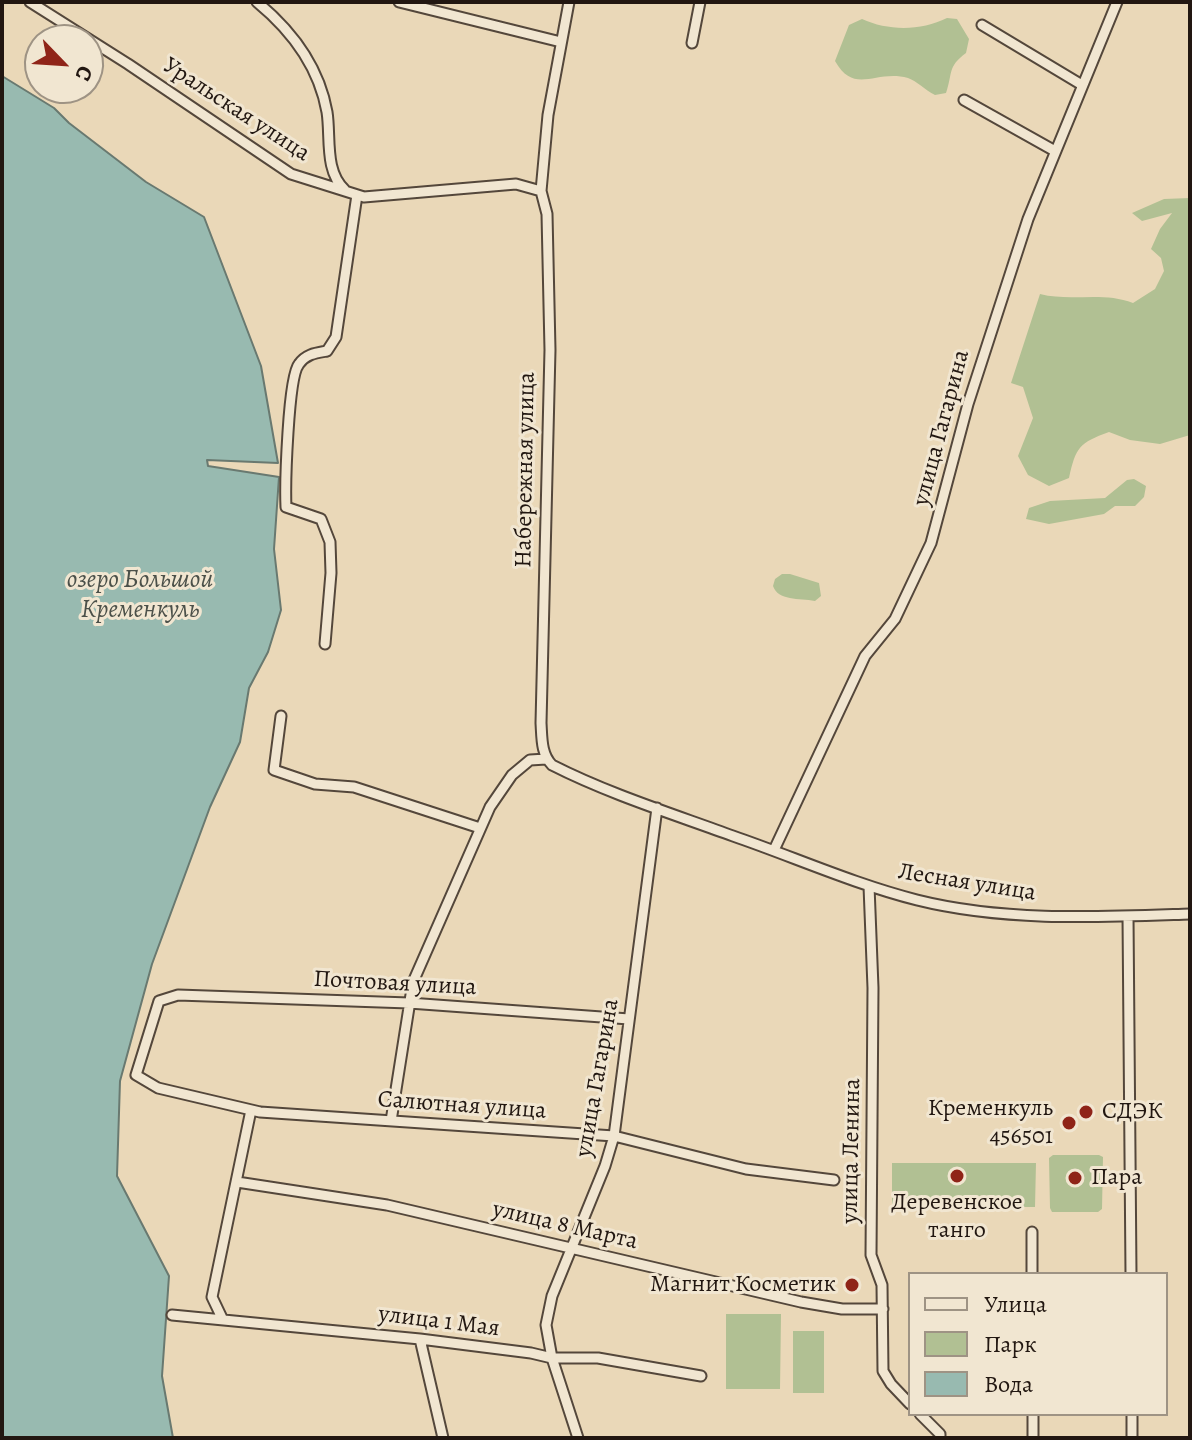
<!DOCTYPE html>
<html>
<head>
<meta charset="utf-8">
<style>
	body { margin:0 }
	#map { position:relative; width:1192px; height:1440px; overflow:hidden; background:#ead8b8; font-family:Alegreya,serif }
	canvas { display:block }
	.frame { position:absolute; inset:0; border:4px solid #221711; pointer-events:none }
	.legend { position:absolute; left:908px; top:1272px; width:260px; height:144px; box-sizing:border-box; background:#f1e6d1; border:2px solid #9e9384; margin:0; padding:10px 14px; list-style:none; font-size:24px; color:#221711 }
	.legend li { display:flex; align-items:center; gap:16px; height:40px }
	.legend b { width:40px; border:2px solid #9e9384 }
	.north { position:absolute; left:24px; top:24px; width:80px; height:80px; box-sizing:border-box; background:#f1e6d1; border:2px solid #9e9384; border-radius:50%; rotate:115deg; font-size:22px; font-weight:700; line-height:32px; text-align:center; color:#221711 }
	.north::after { content:''; display:block; margin:auto; width:28px; height:36px; background:#8f2418; clip-path:polygon(50% 0,100% 100%,50% 72%,0 100%) }
</style>
</head>
<body>
<div id="map">
<canvas width="1192" height="1440"></canvas>
<div class="frame"></div>
<ul class="legend">
<li><b style="height:10px;background:#f1e6d1"></b>Улица</li>
<li><b style="height:22px;background:#b1c093"></b>Парк</li>
<li><b style="height:22px;background:#98bab0"></b>Вода</li>
</ul>
<div class="north">С</div>
</div>
<script>
const c = document.querySelector('canvas').getContext('2d');
c.lineJoin = 'round';
function paint(path, color) {
  c.fillStyle = color;
  c.fill(path, 'evenodd');
}
function stroke(path, color, width, dash) {
  c.strokeStyle = color;
  c.lineWidth = width;
  c.lineCap = dash ? 'butt' : 'round';
  c.setLineDash(dash || []);
  c.stroke(path);
}
function label(font, color, halo, rows, align = 'center') {
  c.font = font + ' Alegreya,serif';
  c.lineWidth = 6;
  c.setLineDash([]);
  c.textBaseline = 'middle';
  c.strokeStyle = halo;
  c.fillStyle = color;
  for (const [text, x, y, turn = 0] of rows) {
    c.save();
    c.translate(x, y);
    c.rotate((+turn || 0) * Math.PI / 180);
    c.textAlign = isNaN(turn) ? turn : align;
    if (halo) c.strokeText(text, 0, 0);
    c.fillText(text, 0, 0);
    c.restore();
  }
}
paint(new Path2D(`
	M947,18L957,19L969,39L966,53C947,67 953,73 946,93L935,95C925,90 917,81 908,78C875,69 855,96 835,61L849,25L862,19C888,31 921,31 947,18Z
	M1190,198V435L1160,444L1130,440L1109,432C1079,443 1076,447 1069,478L1049,486L1028,475L1018,456L1033,418L1023,387L1011,383L1040,294C1071,302 1103,291 1133,303L1155,289L1164,271L1161,258L1151,249L1160,229L1172,213L1142,221L1132,213L1164,199Z
	M1134,479L1146,486L1144,497L1135,506H1115L1104,514L1049,524L1026,519L1029,508L1050,501L1105,498L1127,480Z
	M782,574H790L819,583L821,596L815,601C799,598 778,601 773,586L775,579Z
	M1053,1155H1099L1103,1157L1102,1209L1098,1212H1052L1050,1208L1049,1158Z
	M892,1163H1036L1035,1207H892Z
	M726,1314H781L780,1389H726Z
	M793,1331H824V1393H793Z`), '#b1c093');
const water = new Path2D(`
	M2,76L54,108L69,123L146,182L204,217L261,366L278,463L207,460L208,466L279,477L274,549L281,610L268,652L249,688L240,742L210,807L152,964L120,1081L117,1176L169,1276L162,1376L173,1438H2Z`);
paint(water, '#98bab0');
stroke(water, '#697970', 2);
const minor = new Path2D(`
	M30,2L128,64L291,174L364,197L516,184L541,191L547,214L550,350L541,723C542,738 541,754 552,765C609,794 673,814 733,836C794,857 854,884 917,900C1005,922 1101,917 1190,914
	M257,2C291,30 319,67 327,112C331,137 324,171 345,190
	M399,2L561,42
	M982,25L1082,85
	M692,43L700,2
	M964,100L1055,151
	M541,191L548,115L569,2
	M325,644L331,573L330,542L321,519L286,507C285,485 288,377 299,364C306,354 316,353 327,351L336,337L357,195
	M281,716L274,770L315,784L354,787L480,828
	M774,850L865,656L895,619L931,543L968,404L1028,219L1117,2
	M869,886L873,988L871,1255L882,1285L883,1371L891,1384L910,1404
	M1128,916L1131,1274
	M629,1019L409,1003L178,995L159,1001L136,1075L158,1088L260,1112L614,1136L746,1169L834,1180
	M391,1121L413,982L490,807L512,775L530,760L546,759
	M237,1182L387,1205L801,1302L842,1309H883
	M1032,1232V1274
	M172,1315L420,1339L531,1353L552,1358H598L701,1376
	M222,1318L212,1297L251,1110
	M420,1339L443,1438
	M920,1414L940,1434V1438
	M1033,1414V1438
	M1132,1414V1438
	M578,1438L552,1358L546,1325L552,1296L605,1166L614,1136L657,808`);
stroke(minor, '#54473b', 13);
stroke(minor, '#f1e6d1', 9);
for (const [x, y, r, color] of [
	[1086,1112,8,"#8f2418"],
	[1069,1123,8,"#8f2418"],
	[957,1176,8,"#8f2418"],
	[1075,1178,8,"#8f2418"],
	[852,1285,8,"#8f2418"]
]) {
  const dot = new Path2D();
  dot.arc(x, y, r, 0, 2 * Math.PI);
  c.fillStyle = color;
  c.fill(dot);
  stroke(dot, '#f1e6d1', 3);
}
label('24px', '#221711', '#f1e6d1', [
	["Уральская улица",236,110,33],
	["улица Гагарина",942,428,-75],
	["Набережная улица",526,470,-89],
	["Лесная улица",967,883,9],
	["Почтовая улица",395,984,3],
	["улица Гагарина",598,1078,-80],
	["Салютная улица",462,1106,4],
	["улица Ленина",852,1151,-89],
	["улица 8 Марта",565,1226,13],
	["улица 1 Мая",439,1322,7]
]);
label('24px', '#221711', '#f1e6d1', [
	["Кременкуль",1053,1109],
	["456501",1053,1137],
	["СДЭК",1102,1112,"left"],
	["Пара",1091,1178,"left"],
	["Деревенское",957,1203,"center"],
	["танго",957,1231,"center"],
	["Магнит Косметик",836,1285]
], 'right');
label('italic 26px', '#4b5049', '#f1e6d1', [
	["озеро Большой",140,581],
	["Кременкуль",140,611]
]);
</script>
</body>
</html>
